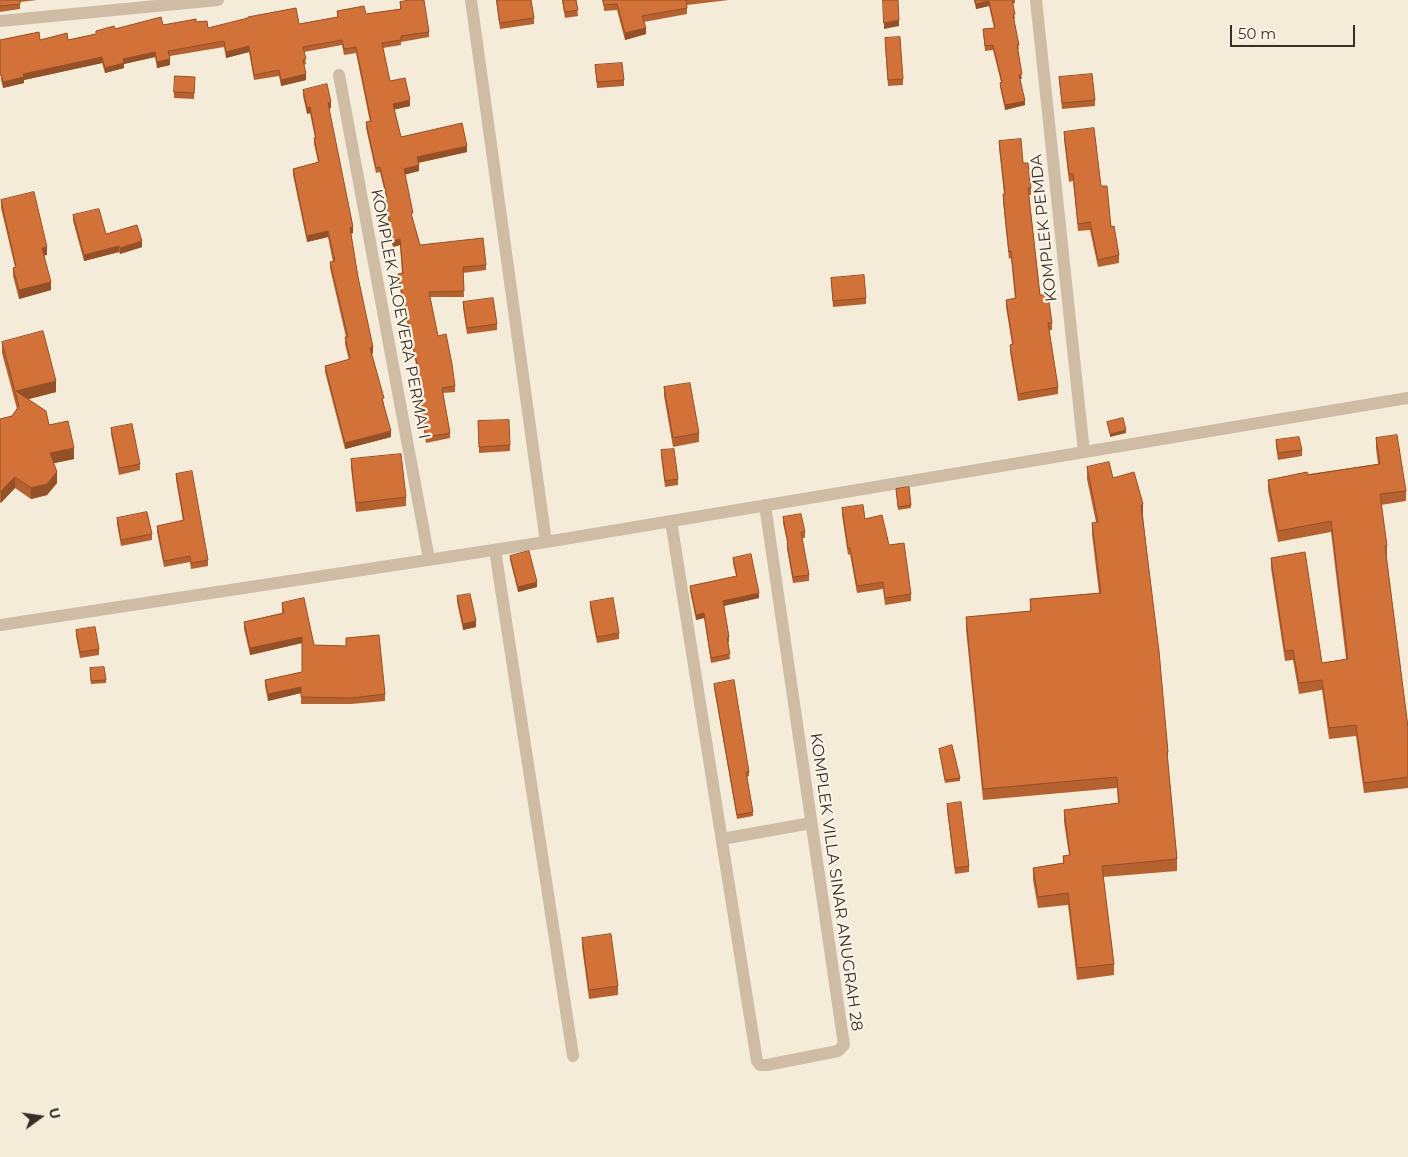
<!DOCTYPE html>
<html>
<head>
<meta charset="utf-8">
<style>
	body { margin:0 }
	#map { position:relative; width:1408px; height:1157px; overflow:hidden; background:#f4ebd9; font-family:Montserrat,sans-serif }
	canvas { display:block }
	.north { position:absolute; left:15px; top:1092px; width:50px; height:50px; -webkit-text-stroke:4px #fbf4e6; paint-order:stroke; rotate:76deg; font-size:14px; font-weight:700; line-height:20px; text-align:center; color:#382e26 }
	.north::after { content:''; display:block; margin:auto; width:18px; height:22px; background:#382e26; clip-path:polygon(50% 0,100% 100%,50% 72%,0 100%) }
	.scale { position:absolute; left:1230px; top:25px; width:125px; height:22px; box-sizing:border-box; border:2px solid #382e26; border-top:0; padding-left:6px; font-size:15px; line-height:18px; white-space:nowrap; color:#382e26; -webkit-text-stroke:4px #fbf4e6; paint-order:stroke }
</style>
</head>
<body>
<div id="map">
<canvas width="1408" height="1157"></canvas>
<div class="north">U</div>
<div class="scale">50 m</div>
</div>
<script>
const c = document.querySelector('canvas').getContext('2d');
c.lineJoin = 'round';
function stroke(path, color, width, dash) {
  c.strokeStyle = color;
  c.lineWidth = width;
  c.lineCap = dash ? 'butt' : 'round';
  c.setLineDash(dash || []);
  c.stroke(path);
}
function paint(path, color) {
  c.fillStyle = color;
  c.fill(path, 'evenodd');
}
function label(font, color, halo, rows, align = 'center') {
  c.font = font + ' Montserrat,sans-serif';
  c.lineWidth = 4.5;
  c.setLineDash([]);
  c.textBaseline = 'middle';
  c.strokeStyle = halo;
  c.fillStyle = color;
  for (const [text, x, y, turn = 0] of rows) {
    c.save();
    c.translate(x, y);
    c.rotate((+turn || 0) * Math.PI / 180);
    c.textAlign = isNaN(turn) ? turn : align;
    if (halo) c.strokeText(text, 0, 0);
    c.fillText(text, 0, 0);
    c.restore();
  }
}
stroke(new Path2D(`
	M471,0L546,542
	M1036,0L1084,452
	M0,21L218,0
	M339,75L429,559
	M671,521L757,1061L760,1065H767L838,1051L844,1045L765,505
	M495,550L573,1056
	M0,625L546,542L1408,398
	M722,839L811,823`), '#cebca4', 12);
paint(new Path2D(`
	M0,0H37L20,2V9L0,12Z
	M496,0H531L534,18V24L500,29Z
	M562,0H576L578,16L565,18Z
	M603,0H729L687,5V14L644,22L646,34L625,40L617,10L604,11Z
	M974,0H1015V3L1013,4L1015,19H1014L1019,49H1018L1022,79H1020L1025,105L1005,110L1000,87V83L1001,82L993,50L985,51L983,29L994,28L989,6L976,9Z
	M400,2L429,32V37L401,42V45L383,48L390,81L410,106L394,109L401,137L467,152L418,163L419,171L405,174L412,219L420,245L486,265V270L463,273L464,297H430L438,336L455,386V392L443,393L450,433V438L426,443L419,403V398H420L416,375V369H417L398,280V274L402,273L400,245L393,247L388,230V225L389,224L385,203V198L386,197L380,172L376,173L366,128V122H370L356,53L344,55L342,45L304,52L306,64L304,65L306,80L281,86L279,76L254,80L249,52L226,58L224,47L170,56V65L157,68L155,57L124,64V68L105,73L102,63L24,80V83L3,88L1,80L0,40H68L96,34V31L115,29L196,22L208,28L299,24L337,17V11L366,14L400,9Z
	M885,45L903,79V85L888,86Z
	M595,65L624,80V86L597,88Z
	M1059,77L1095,100V106L1062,109Z
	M195,83L194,99L174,98V92Z
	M303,90L331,108L329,109L353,233L351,234L358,277L373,353L372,354L384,404V405L391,437L345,449L325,372V366L349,360L345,344V337H346L330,268V262H333L328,237L307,242L293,175V169L318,162L314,144V138H315L310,113L307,114L303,96Z
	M1064,132L1101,186L1119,255V263L1098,267L1090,230L1078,231L1073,181L1069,182L1064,139Z
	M999,141L1023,163L1031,188V195H1029L1040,295L1052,323V330H1049L1058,387V394L1018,401L1010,352V345L1012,344L1006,307V300L1015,299L1011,258L1009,259L1006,231L1003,201V194H1004L999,148Z
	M1,200L47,255H44L51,290L19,299L13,276V268L15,267L1,208Z
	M73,215L106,234L142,247L120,254L119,252L84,261L73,221Z
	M831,278L866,298V304L833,307Z
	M463,302L497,324V330L467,334L463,308Z
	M2,342L56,392L28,399L74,459L54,463L57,483L47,495L31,499L15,488L0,503V419L12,416L17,409L2,353Z
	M664,387L699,433V442L673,447L664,396Z
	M478,421L510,445V451L479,453Z
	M111,428L140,464V470L119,475L111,434Z
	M1376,438L1406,491V501L1381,505L1387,546V556H1386L1408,727V788L1364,793L1356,736L1329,739L1322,690L1299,694L1293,660L1285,661L1271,568V558L1322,663L1346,659L1331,532L1278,542L1268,490V480L1378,464L1376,448Z
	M1276,440L1302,450V456L1278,460L1276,447Z
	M661,450L678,479V485L665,487L661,456Z
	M351,459L406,497V506L356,512L351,468Z
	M1087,467L1113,478L1143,516L1168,752V763L1177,859V871L1103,877L1114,964V975L1077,980L1068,905L1038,908L1033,880V868L1063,863V856L1069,855L1064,822V810L1118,803L1117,788L983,800L966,629V617L1030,611V599L1099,593L1092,534V523L1096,522L1087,479Z
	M176,474L208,560V566L191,569L190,562L164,567L157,532V526L183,521L176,480Z
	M896,489L911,505V508L898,510Z
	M842,508L865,519L889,545L911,594V601L885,605L883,589L857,593L850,554L848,555L842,515Z
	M783,517L805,532V538H802L809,575V581L793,583L787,549V542L783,523Z
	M117,518L152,534V540L121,546L117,524Z
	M510,556L537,587L518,592L510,560Z
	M733,558L759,598L724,606L729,637V642L728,643L730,659L711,663L704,618L696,620L690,591V586L736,576L733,563Z
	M457,596L476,627L463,630L457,602Z
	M590,602L619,633V639L597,643L590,608Z
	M282,603L314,645L346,646V638L385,694V701L351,704H301V693L268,701L265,686V680L302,672V643L250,655L244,629V622L282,613Z
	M76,630L99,649V655L80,658L76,636Z
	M90,668L106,680V683L91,684Z
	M714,684L749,772V776L747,777L753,812V816L737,819L714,688Z
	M939,749L960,778V781L945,783Z
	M947,804L969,866V872L955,874L947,810Z
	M582,938L618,986V995L589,999L582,947Z`), '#b56230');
paint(new Path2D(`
	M989,1V6L976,9V4Z
	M899,20V26L884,29V23Z
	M646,28V34L625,40V33Z
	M249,46V52L226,58V52Z
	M155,52V57L124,64V68L105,73V68L123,59Z
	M102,57V63L24,80V83L3,88V82L23,74Z
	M170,59V65L157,68V62Z
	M306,74V80L281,86V80Z
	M410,100V106L393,110V104Z
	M1025,101V105L1005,110V105Z
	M331,102V108L328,109V103Z
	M310,107V113L307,114V108Z
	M467,146V152L417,163V157Z
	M419,165V171L404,175V169Z
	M353,227V233L350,234V228Z
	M328,231V237L307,242V236Z
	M400,239V245L393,247V241Z
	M142,241V247L120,254V248Z
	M119,246V252L84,261V255Z
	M47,247V255L42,256V248Z
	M51,282V290L19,299V290Z
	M373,347V353L370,354V348Z
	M56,381V392L18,402L16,391Z
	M1126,430V433L1110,437V434Z
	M391,431V437L345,449V443Z
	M74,448V459L50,464V453Z
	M57,472V483L47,495L31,499V488Z
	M15,477V488L1,503V492Z
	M1143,504V516H1141V505Z
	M537,582V587L518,592V587Z
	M759,593V598L723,606V601Z
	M704,613V618L696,620V615Z
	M476,621V627L463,630V624Z
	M302,637V643L250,655V648Z
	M301,687V693L268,701V694Z`), '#945027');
const building = new Path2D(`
	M0,0H20V4L0,6Z
	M410,0H424L429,32L401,36V40L382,43L390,81L405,78L410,100L393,104L401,137L462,123L467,146L417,157L419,165L404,169L413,213H411L420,245L483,238L486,265L463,267L464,291L429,292L438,336L446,334L452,364L455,386L442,388L450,433L426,437L419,398L422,397L416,369H418L398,274L403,273L400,239L393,241L388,225L390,224L385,198L387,197L380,167L376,168L366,122L371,121L356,47L344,49L342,40L303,47L306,59L303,60L306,74L281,80L279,70L254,75L249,46L226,52L224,41L168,51L170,59L157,62L155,52L123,59L124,63L105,68L102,57L23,74L24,77L3,82L1,75H0V40L39,32L40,40L67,33L68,40L96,34V31L114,26L115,29L161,17L163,25L196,19V22L207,21L208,28L248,18V17L296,8L299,24L338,17L337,11L364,6L366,14L401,9L400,2Z
	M497,0H531L534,18L500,23Z
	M563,0H576L578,10L565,12Z
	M603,0H686L687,8L642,16L646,28L625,33L617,4L604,5Z
	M883,0H898L899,20L884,23Z
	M975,0H1012L1015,14L1013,15L1019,45H1017L1022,74L1019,75L1025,101L1005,105L1000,83L1002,82L993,45L985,46L983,29L995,28L989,1L976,4Z
	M900,37L903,79L888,80L885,38Z
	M622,63L624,80L597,82L595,65Z
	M1092,74L1095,100L1062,103L1059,77Z
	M175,76L195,77L194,93L174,92Z
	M327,84L331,102L328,103L353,227L350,228L358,277L373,347L370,348L384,398L382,399L391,431L345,443L325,366L350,359L345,337H348L330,262L335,261L328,231L307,236L293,169L319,162L314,138H316L310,107L307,108L303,90Z
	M1094,128L1101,186H1107L1111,227L1114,226L1119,255L1098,260L1090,222L1078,224L1073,174H1069L1064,132Z
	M1021,139L1023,163H1028L1031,188H1028L1040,295L1048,294L1052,323H1048L1058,387L1018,394L1010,345L1013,344L1006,300L1016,298L1011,251L1009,252L1006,224L1003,194H1005L999,141Z
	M34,192L47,247L42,248L51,282L19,290L13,268L16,267L1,200Z
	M99,209L106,234L137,225L142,241L120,248L119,246L84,255L73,215Z
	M864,275L866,298L833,301L831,278Z
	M493,298L497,324L467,328L463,302Z
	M43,331L56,381L16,391L46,411L49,425L68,421L74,448L50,453L57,472L47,484L31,488L15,477L0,492V419L12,416L19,406L2,342Z
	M690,383L699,433L673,438L664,387Z
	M1123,418L1126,430L1110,434L1107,422Z
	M509,420L510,445L479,447L478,421Z
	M132,424L140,464L119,468L111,428Z
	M1397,435L1406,491L1380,494L1387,546H1385L1408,727V777L1364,783L1356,725L1329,728L1322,680L1299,683L1293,650L1285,651L1271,558L1305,552L1322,663L1348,659L1331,521L1278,531L1268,480L1307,472L1308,475L1380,464L1376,438Z
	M1299,437L1302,450L1278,453L1276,440Z
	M674,449L678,479L665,481L661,450Z
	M401,454L406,497L356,503L351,459Z
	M1109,462L1113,478L1134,472L1143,504L1141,505L1159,651L1168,752H1167L1177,859L1102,866L1114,964L1077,968L1068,893L1038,897L1033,868L1064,863L1063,856L1070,855L1064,810L1119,803L1117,777L983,789L966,617L1031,611L1030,599L1101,593L1092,523L1098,522L1087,467Z
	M192,471L208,560L191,563L190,556L164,561L157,526L184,520L176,474Z
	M909,487L911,505L898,507L896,489Z
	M863,505L865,519L882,515L889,545L904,543L911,594L885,598L883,582L857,586L850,548H848L842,508Z
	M147,512L152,534L121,540L117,518Z
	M801,514L805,532H801L809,575L793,577L787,543L788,542L783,517Z
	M529,551L537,582L518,587L510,556Z
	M751,554L759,593L723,601L729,637L727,638L730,654L711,658L704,613L696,615L690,586L737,576L733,558Z
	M470,594L476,621L463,624L457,596Z
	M304,598L314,645L346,646V638L379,635L385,694L351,698L301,697V687L268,694L265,680L302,672V637L250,648L244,622L284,613L282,603Z
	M613,598L619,633L597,637L590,602Z
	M95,627L99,649L80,652L76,630Z
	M104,667L106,680L91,681L90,668Z
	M734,680L749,772H746L753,812L737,815L714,684Z
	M952,745L960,778L945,780L939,749Z
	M961,802L969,866L955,868L947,804Z
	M611,934L618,986L589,990L582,938Z`);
paint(building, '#d37238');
stroke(building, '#945027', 1);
label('16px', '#382e26', '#fbf4e6', [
	["KOMPLEK PEMDA",1044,228,-96],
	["KOMPLEK ALOEVERA PERMAI I",400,314,79],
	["KOMPLEK VILLA SINAR ANUGRAH 28",836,882,82]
]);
</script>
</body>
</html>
